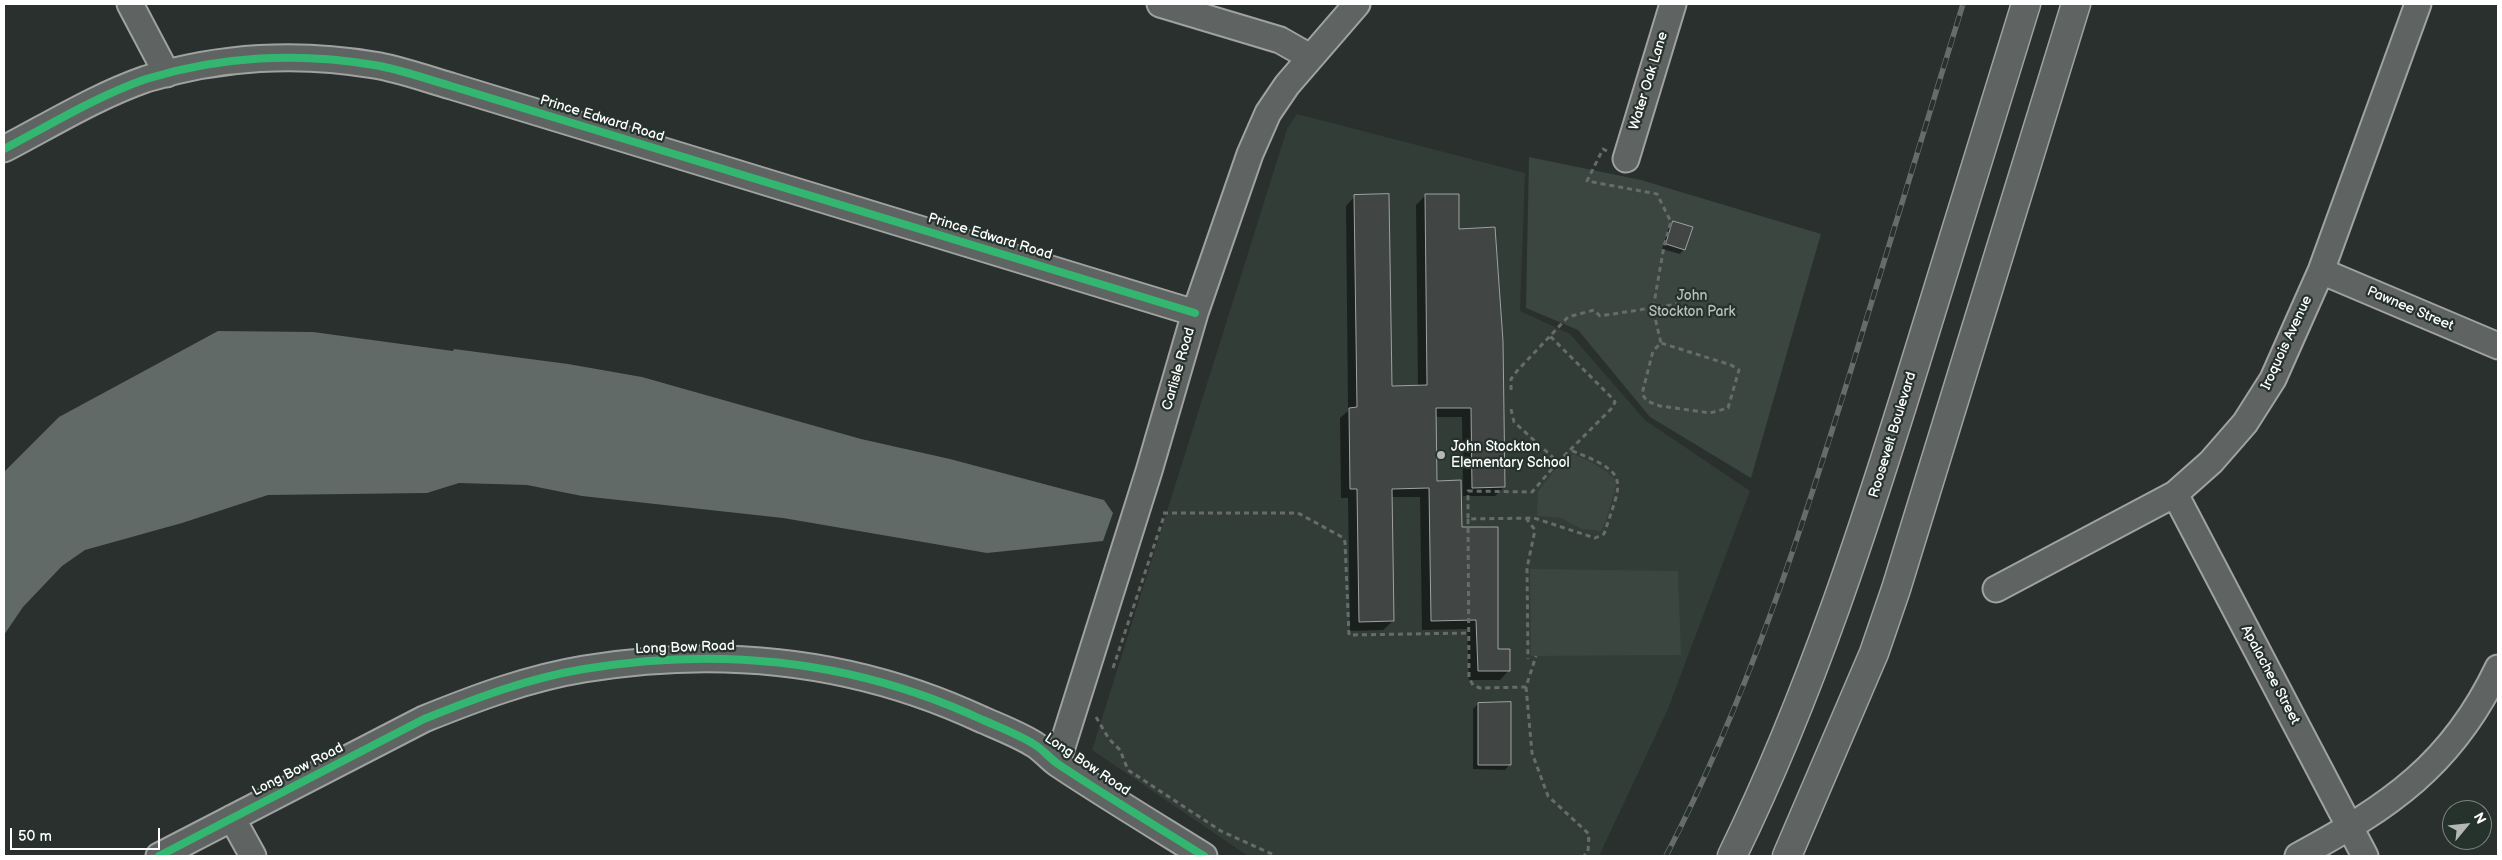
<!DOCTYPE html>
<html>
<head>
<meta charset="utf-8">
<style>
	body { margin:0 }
	#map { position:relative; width:2502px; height:860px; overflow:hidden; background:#29302d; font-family:"Balsamiq Sans",sans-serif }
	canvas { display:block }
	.frame { position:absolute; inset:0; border:5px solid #fff; pointer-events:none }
	.north { position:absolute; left:2442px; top:800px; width:50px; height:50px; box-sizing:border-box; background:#26332d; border:1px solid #7d8581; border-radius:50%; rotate:62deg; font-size:14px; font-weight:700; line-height:20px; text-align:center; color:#fff }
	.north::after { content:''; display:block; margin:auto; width:18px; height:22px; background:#b4b7b6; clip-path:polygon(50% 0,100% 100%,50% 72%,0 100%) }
	.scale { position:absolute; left:10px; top:828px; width:150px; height:22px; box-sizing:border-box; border:2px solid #fff; border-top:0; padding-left:6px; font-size:15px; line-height:18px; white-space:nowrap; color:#fff; -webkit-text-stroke:4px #26332d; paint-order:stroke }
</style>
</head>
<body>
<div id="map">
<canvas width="2502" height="860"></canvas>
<div class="frame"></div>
<div class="north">N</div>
<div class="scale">50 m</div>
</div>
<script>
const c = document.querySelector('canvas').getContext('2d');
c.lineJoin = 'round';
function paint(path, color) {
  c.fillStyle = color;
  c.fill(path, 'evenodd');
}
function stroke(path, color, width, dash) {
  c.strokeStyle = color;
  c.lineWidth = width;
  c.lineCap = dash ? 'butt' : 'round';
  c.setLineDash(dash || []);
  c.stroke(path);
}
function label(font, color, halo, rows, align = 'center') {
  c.font = font + ' "Balsamiq Sans",sans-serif';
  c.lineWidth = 4.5;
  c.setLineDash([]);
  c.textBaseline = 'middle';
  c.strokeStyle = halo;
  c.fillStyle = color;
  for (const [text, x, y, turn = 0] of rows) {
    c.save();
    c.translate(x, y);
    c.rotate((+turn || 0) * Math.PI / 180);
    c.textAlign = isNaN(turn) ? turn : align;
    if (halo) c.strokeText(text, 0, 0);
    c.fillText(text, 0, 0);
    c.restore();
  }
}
paint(new Path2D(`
	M1297,114L1525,173L1520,311L1570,334L1645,420L1750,491L1668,709L1599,856H1248L1092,750L1287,129Z`), '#323d38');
paint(new Path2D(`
	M1529,157L1641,180L1821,234L1751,478L1650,417L1578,330L1526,308Z
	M1573,454C1590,461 1605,468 1617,482L1606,521L1601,531L1582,529L1561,518L1537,516L1538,491L1557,467Z
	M1530,569L1678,571L1681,655L1531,656Z`), '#3b4641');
paint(new Path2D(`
	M218,331L313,332L453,351L454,349L568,364L642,377L861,439L950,459L1104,500L1113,513L1103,541L987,553L783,518L582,496L527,485L459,483L427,493L268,495L182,523L85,550L62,566L23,607L4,635V472L59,417Z`), '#616a66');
paint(new Path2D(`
	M1426,195L1458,230L1504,487L1495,496H1463L1462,417H1435L1436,482L1461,528L1496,651L1509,670L1500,680H1469L1467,629L1422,630L1420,497H1391L1393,621L1383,630L1350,631L1348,498H1341L1340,418L1348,411L1346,206L1355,196L1391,387L1418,386L1416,205Z
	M1674,223L1684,249L1680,254L1662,249L1669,227Z
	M1478,704L1509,765L1505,770L1473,769V709Z`), '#0007');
const building = new Path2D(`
	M1389,194L1392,386L1427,385L1425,194H1459V229L1495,227L1503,341L1505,487L1472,488L1471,408H1436L1437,481L1461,480L1462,527H1498V649H1510V671H1478L1476,620L1431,621L1429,488L1392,489L1394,621L1359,622L1357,489H1350L1349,408L1357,407L1354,195Z
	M1673,221L1693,227L1685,250L1666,244Z
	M1511,702V765H1478V703Z`);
paint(building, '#414644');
stroke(building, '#9fa2a0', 1);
const minor = new Path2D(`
	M130,4L167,74
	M1160,4L1280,40L1310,57
	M4,149C50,125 97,96 146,79C220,56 299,52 374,65C400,69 426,79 451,86L1195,313
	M1626,159L1673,4
	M2321,271L2498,346
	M2175,494L2365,856
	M1996,589L2175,494L2211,462L2245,423L2273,379L2321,271L2418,4
	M1057,763L1149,471L1195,313L1250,154L1268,113L1287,85L1357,4
	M232,818L253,856
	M159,856L424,719C476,698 529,678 584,669C723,646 855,660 983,720C999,727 1017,734 1032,743C1042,748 1049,758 1058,764C1106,796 1156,826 1204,856
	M2298,856C2389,807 2452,765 2498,668`);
const highway = new Path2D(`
	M1732,856C1811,694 1866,523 1919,351C1955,235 1990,119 2026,4
	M1787,856L1874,653L1896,589L2076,4`);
stroke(minor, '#9fa2a0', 29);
stroke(highway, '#9fa2a0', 31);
stroke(new Path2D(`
	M1607,151L1603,149L1587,181L1657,194L1671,222L1664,246L1653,309L1661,343L1653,351L1642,394L1647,401L1660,406L1710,413L1728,408L1739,370L1731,365L1661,343
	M1511,390V379L1517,371L1568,317L1594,310L1600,316L1677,304
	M1511,409L1514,422L1558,462L1613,407L1615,402L1612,398L1550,336
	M1558,462L1532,492L1468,491V519L1534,518L1595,538L1604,534C1622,479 1632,474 1570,450
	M1163,513H1298L1342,537L1345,542L1349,635L1469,633
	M1526,518L1535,530L1527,568L1528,659
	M1468,519L1469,678L1473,685L1480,688L1526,687L1536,656
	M1113,668L1165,513
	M1526,687L1532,753L1548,796L1589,834L1588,851L1584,856
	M1096,717L1109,739L1120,750L1128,770L1221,831L1276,856`), '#686c69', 3, [5, 4]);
stroke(minor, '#5f6362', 25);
stroke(highway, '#5f6362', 28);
const rail = new Path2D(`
	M1666,856C1748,698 1802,529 1854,360C1890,241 1927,122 1963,4`);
stroke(rail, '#686c69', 5.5);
stroke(rail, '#26332d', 4, [11]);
stroke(new Path2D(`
	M4,149C50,125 97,96 146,79C220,56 299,52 374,65C400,69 426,79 451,86L1195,313
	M159,856L424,719C476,698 529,678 584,669C723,646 855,660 983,720C999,727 1017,734 1032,743C1042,748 1049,758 1058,764C1106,796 1156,826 1204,856`), '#33b770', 8);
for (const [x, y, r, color] of [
	[1441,455,5,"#b4b7b6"]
]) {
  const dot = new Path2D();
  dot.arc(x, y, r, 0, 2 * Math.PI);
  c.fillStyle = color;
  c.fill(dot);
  stroke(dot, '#26332d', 2);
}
label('14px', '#fff', '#26332d', [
	["Water Oak Lane",1649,81,-73],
	["Prince Edward Road",602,119,17],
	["Prince Edward Road",990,237,17],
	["Pawnee Street",2410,309,23],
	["Iroquois Avenue",2287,343,-65],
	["Carlisle Road",1179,369,-74],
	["Roosevelt Boulevard",1893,435,-73],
	["Long Bow Road",685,648,-2],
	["Apalachee Street",2270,675,62],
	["Long Bow Road",1087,765,34],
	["Long Bow Road",298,770,-27]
]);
label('14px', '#bbbfbe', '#26332d', [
	["John",1692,296],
	["Stockton Park",1692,312]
]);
label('14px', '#fff', '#26332d', [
	["John Stockton",1451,447],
	["Elementary School",1451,463]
], 'left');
</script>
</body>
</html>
